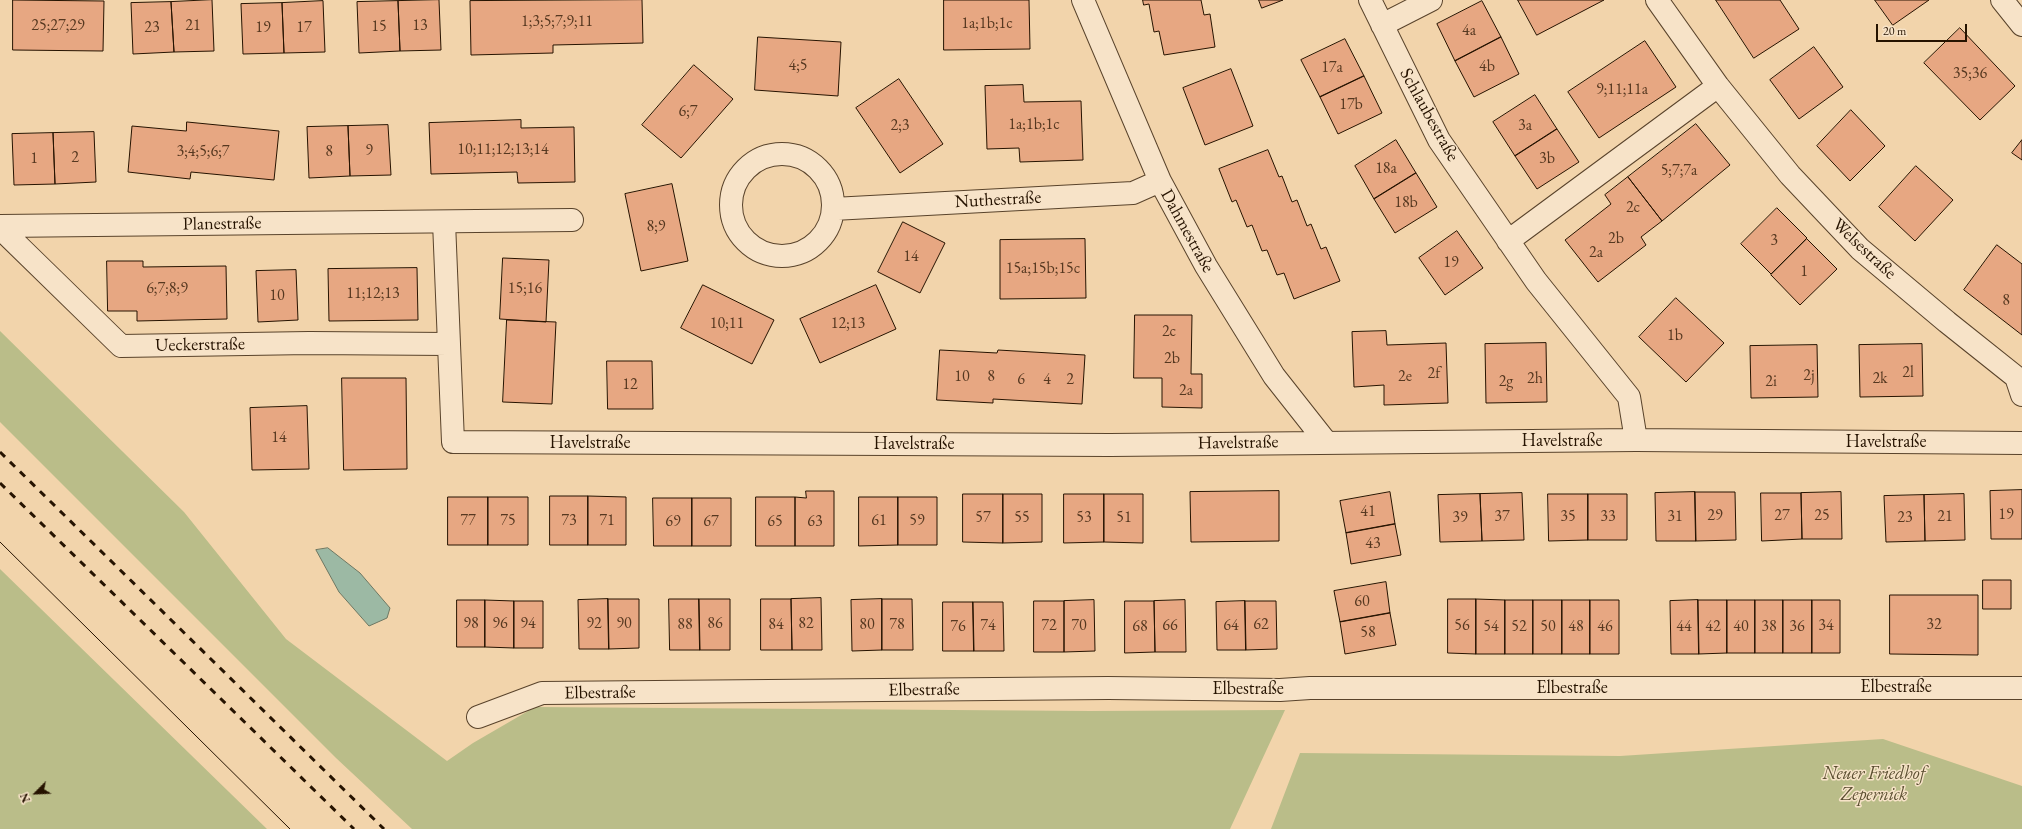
<!DOCTYPE html>
<html>
<head>
<meta charset="utf-8">
<style>
	body { margin:0 }
	#map { position:relative; width:2022px; height:829px; overflow:hidden; background:#f2d4ab; font-family:"EB Garamond",serif }
	canvas { display:block }
	.north { position:absolute; left:16px; top:773px; width:40px; height:40px; -webkit-text-stroke:3px #f7e3c8; paint-order:stroke; rotate:246deg; font-size:11px; font-weight:700; line-height:16px; text-align:center; color:#261300 }
	.north::after { content:''; display:block; margin:auto; width:14px; height:18px; background:#261300; clip-path:polygon(50% 0,100% 100%,50% 72%,0 100%) }
	.scale { position:absolute; left:1876px; top:24px; width:91px; height:18px; box-sizing:border-box; border:2px solid #261300; border-top:0; padding-left:5px; font-size:12px; line-height:14px; white-space:nowrap; color:#261300; -webkit-text-stroke:3px #f7e3c8; paint-order:stroke }
</style>
</head>
<body>
<div id="map">
<canvas width="2022" height="829"></canvas>
<div class="north">N</div>
<div class="scale">20 m</div>
</div>
<script>
const c = document.querySelector('canvas').getContext('2d');
c.lineJoin = 'round';
function paint(path, color) {
  c.fillStyle = color;
  c.fill(path, 'evenodd');
}
function stroke(path, color, width, dash) {
  c.strokeStyle = color;
  c.lineWidth = width;
  c.lineCap = dash ? 'butt' : 'round';
  c.setLineDash(dash || []);
  c.stroke(path);
}
function label(font, color, halo, rows, align = 'center') {
  c.font = font + ' "EB Garamond",serif';
  c.lineWidth = 3;
  c.setLineDash([]);
  c.textBaseline = 'middle';
  c.strokeStyle = halo;
  c.fillStyle = color;
  for (const [text, x, y, turn = 0] of rows) {
    c.save();
    c.translate(x, y);
    c.rotate((+turn || 0) * Math.PI / 180);
    c.textAlign = isNaN(turn) ? turn : align;
    if (halo) c.strokeText(text, 0, 0);
    c.fillText(text, 0, 0);
    c.restore();
  }
}
paint(new Path2D(`
	M0,331L184,512L286,639L447,761L473,743L535,707L1091,711L1285,710L1230,829H412L336,758L0,422Z
	M0,569L267,829H0Z
	M1883,739L2022,786V829H1271L1300,753L1620,756Z`), '#babd89');
const water = new Path2D(`
	M328,548L360,573L390,608L387,618L369,626L339,592L316,550Z`);
paint(water, '#9cb9a4');
stroke(water, '#6d7762', 1);
const building = new Path2D(`
	M13,0L104,1L103,51L13,50Z
	M212,0L214,51L174,52L171,2Z
	M439,0L441,50L400,51L398,1Z
	M642,0L643,43L553,45V53L471,55L470,1Z
	M944,0H1029L1030,49L944,50Z
	M1143,0H1201L1204,15L1210,14L1215,47L1164,55L1159,31L1154,32L1149,4L1144,5Z
	M1259,0H1283L1262,8Z
	M1518,0H1604L1537,35Z
	M1716,0H1780L1799,29L1754,58Z
	M1875,0H1929L1893,25Z
	M323,1L325,52L284,53L282,3Z
	M398,1L400,51L359,53L357,2Z
	M1482,1L1501,37L1455,61L1437,24Z
	M171,2L174,52L133,54L131,3Z
	M282,3L284,53L243,54L241,4Z
	M1960,28L2015,86L1980,120L1924,63Z
	M758,37L841,42L838,96L755,90Z
	M1501,37L1519,74L1474,97L1455,61Z
	M1345,39L1364,76L1320,97L1301,60Z
	M1645,41L1676,87L1599,138L1568,92Z
	M1814,47L1843,87L1799,119L1770,80Z
	M694,65L733,99L681,158L642,125Z
	M1231,69L1253,126L1205,145L1183,88Z
	M1364,76L1382,113L1338,134L1320,97Z
	M899,79L943,144L900,173L856,108Z
	M1023,85L1024,102L1081,101L1083,160L1020,162L1019,148L987,149L985,86Z
	M1535,95L1557,129L1515,156L1493,122Z
	M1851,110L1885,146L1850,181L1817,146Z
	M521,120V128L574,127L575,182L518,183L517,172L431,174L429,123Z
	M187,122L279,131L274,180L191,172L190,179L128,172L132,126L186,131Z
	M1696,124L1730,165L1662,221L1628,177Z
	M388,125L391,175L350,176L348,126Z
	M348,126L350,176L309,178L307,127Z
	M1557,129L1579,162L1537,189L1515,156Z
	M94,132L96,182L55,184L53,133Z
	M53,133L55,184L14,185L12,134Z
	M1396,140L1416,173L1374,199L1355,166Z
	M2022,140V160L2012,153Z
	M1268,150L1279,177L1282,176L1292,202L1297,200L1307,226L1311,224L1321,249L1326,247L1340,281L1294,299L1284,273L1277,275L1267,250L1262,251L1252,225L1247,227L1236,200L1232,202L1219,169Z
	M1916,166L1953,200L1915,241L1879,207Z
	M1416,173L1437,207L1395,233L1374,199Z
	M1628,177L1662,221L1641,237L1646,245L1598,282L1565,240L1611,204L1605,195Z
	M672,184L688,261L641,271L625,194Z
	M1777,208L1807,238L1771,274L1741,244Z
	M903,222L945,243L920,293L878,272Z
	M1457,231L1483,268L1445,295L1419,258Z
	M1085,239L1086,298L1000,299V240Z
	M1807,239L1837,269L1800,305L1771,275Z
	M1997,245L2022,264V335L1964,290Z
	M503,258L549,260L546,322L500,319Z
	M107,261H143V267L226,266L227,319L137,321V311H108Z
	M417,268L418,320L329,321L328,269Z
	M296,270L298,320L258,322L256,271Z
	M703,285L774,320L752,364L681,328Z
	M876,285L896,329L820,363L800,319Z
	M1676,298L1724,343L1686,382L1639,337Z
	M1135,315H1192L1191,374H1202V408L1162,407V378H1134Z
	M507,320L556,322L552,404L503,402Z
	M1386,331L1387,345L1446,343L1448,403L1384,405V385L1354,387L1352,332Z
	M1546,343L1547,402L1486,403L1485,344Z
	M1922,344L1923,396L1860,397L1859,345Z
	M1817,345L1818,397L1751,398L1750,346Z
	M940,350L997,353L998,350L1085,355L1082,404L993,399V403L937,400Z
	M607,361H652L653,409H608Z
	M342,378H406L407,469L344,470Z
	M307,406L309,469L252,470L250,408Z
	M2022,490V539H1991L1990,491Z
	M806,491H834V546H795V497L806,498Z
	M1279,491V541L1191,542L1190,492Z
	M1390,492L1395,524L1346,533L1340,501Z
	M1695,492H1735L1736,540L1696,541Z
	M1695,492L1696,541H1656L1655,493Z
	M1841,492L1842,539H1802L1801,493Z
	M1522,493L1524,540L1482,541L1480,494Z
	M1761,493H1801L1802,539L1762,541Z
	M963,494H1003V543L963,542Z
	M1003,494H1042V542L1003,543Z
	M1064,494H1104V542L1064,543Z
	M1104,494H1143V543L1104,542Z
	M1480,494L1482,541L1440,542L1438,495Z
	M1548,494H1588V540L1549,541Z
	M1588,494H1627V540H1588Z
	M1964,494L1965,540L1925,541L1924,495Z
	M1924,495L1925,541L1886,542L1884,496Z
	M550,496H588V545H550Z
	M588,496L626,497V545H588Z
	M448,497H488V545H448Z
	M488,497H528V545H488Z
	M756,497H795V546H756Z
	M859,497H898V545L859,546Z
	M898,497H937V545H898Z
	M653,498H692V546H654Z
	M692,498H731V546H692Z
	M1395,524L1401,555L1351,564L1346,533Z
	M1983,580H2011V609H1983Z
	M1386,582L1390,613L1340,622L1334,591Z
	M1890,595H1978V655L1890,654Z
	M821,598L822,650H792L791,599Z
	M608,599L609,649H579L578,600Z
	M608,599H639V648L609,649Z
	M669,599H699L700,650H670Z
	M699,599H730V650H700Z
	M761,599H791L792,650H761Z
	M882,599V650L852,651L851,600Z
	M882,599H912L913,650H882Z
	M1448,599H1476V654L1448,653Z
	M1476,599L1505,600V654H1476Z
	M457,600H485V647H457Z
	M485,600L514,601V648L485,647Z
	M1094,600L1095,651L1064,652V601Z
	M1185,600L1186,652H1155L1154,601Z
	M1505,600H1533V654H1505Z
	M1533,600H1562V654H1533Z
	M1562,600H1590V654H1562Z
	M1590,600H1619V654H1590Z
	M1698,600L1699,654H1671L1670,601Z
	M1698,600H1727V653L1699,654Z
	M1727,600H1755V653H1727Z
	M1755,600H1783V653H1755Z
	M1783,600H1812V653H1783Z
	M1812,600H1840V653H1812Z
	M514,601H543V648H514Z
	M1034,601H1064V652H1034Z
	M1125,601H1154L1155,652L1125,653Z
	M1245,601H1276L1277,649L1246,650Z
	M1245,601L1246,650H1217L1216,602Z
	M943,602H973L974,651H943Z
	M973,602H1003L1004,651H974Z
	M1390,613L1396,645L1345,654L1340,622Z`);
paint(building, '#e7a782');
stroke(building, '#261300', 1);
const minor = new Path2D(`
	M1083,0L1160,181L1206,266L1274,376L1326,442
	M1370,0L1439,140L1536,281L1629,397L1636,440
	M1657,0L1718,86L1790,175L1860,249L1947,322L2016,377L2022,395
	M2002,0L2022,25
	M1382,25L1431,0
	M731 205a51 51 0 1 1 102 0a51 51 0 1 1-102 0Z
	M833,209L1133,193L1160,181
	M444,222L453,442L1110,445L1636,440L2022,443
	M0,226L572,220
	M0,228L121,346L309,343L449,344
	M1508,241L1718,86
	M478,717L542,693L1108,688L1280,690L1310,688H2022`);
stroke(minor, '#59432b', 24);
stroke(minor, '#f7e3c8', 22);
stroke(new Path2D(`
	M0,542L290,829`), '#261300', 1);
stroke(new Path2D(`
	M0,452L384,829
	M0,483L354,829`), '#261300', 3, [7, 7]);
label('16px', '#563820', null, [
	["1;3;5;7;9;11",557,22],
	["1a;1b;1c",987,24],
	["25;27;29",58,26],
	["21",193,26],
	["13",420,26],
	["15",379,27],
	["23",152,28],
	["19",263,28],
	["17",304,28],
	["4a",1469,31],
	["4;5",798,66],
	["4b",1487,67],
	["17a",1332,68],
	["35;36",1970,74],
	["9;11;11a",1622,90],
	["17b",1351,105],
	["6;7",688,112],
	["1a;1b;1c",1034,125],
	["2;3",900,126],
	["3a",1525,126],
	["10;11;12;13;14",503,150],
	["9",369,151],
	["3;4;5;6;7",203,152],
	["8",329,152],
	["2",75,158],
	["1",34,159],
	["3b",1547,159],
	["18a",1386,169],
	["5;7;7a",1679,171],
	["18b",1406,203],
	["2c",1633,208],
	["8;9",656,227],
	["2b",1616,239],
	["3",1774,241],
	["2a",1596,253],
	["14",911,257],
	["19",1451,263],
	["15a;15b;15c",1043,269],
	["1",1804,272],
	["6;7;8;9",167,289],
	["15;16",525,289],
	["11;12;13",373,294],
	["10",277,296],
	["8",2006,301],
	["10;11",727,324],
	["12;13",848,324],
	["2c",1169,332],
	["1b",1675,336],
	["2b",1172,359],
	["2l",1908,373],
	["2f",1434,374],
	["2j",1809,376],
	["10",962,377],
	["8",991,377],
	["2e",1405,377],
	["2h",1535,379],
	["2k",1880,379],
	["6",1021,380],
	["4",1047,380],
	["2",1070,380],
	["2g",1506,382],
	["2i",1771,382],
	["12",630,385],
	["2a",1186,391],
	["14",279,438],
	["41",1368,512],
	["19",2006,515],
	["29",1715,516],
	["27",1782,516],
	["25",1822,516],
	["37",1502,517],
	["35",1568,517],
	["33",1608,517],
	["31",1675,517],
	["21",1945,517],
	["57",983,518],
	["55",1022,518],
	["53",1084,518],
	["51",1124,518],
	["39",1460,518],
	["23",1905,518],
	["77",468,521],
	["75",508,521],
	["73",569,521],
	["71",607,521],
	["61",879,521],
	["59",917,521],
	["69",673,522],
	["67",711,522],
	["65",775,522],
	["63",815,522],
	["43",1373,544],
	["60",1362,602],
	["98",471,624],
	["96",500,624],
	["94",528,624],
	["92",594,624],
	["90",624,624],
	["86",715,624],
	["82",806,624],
	["88",685,625],
	["84",776,625],
	["80",867,625],
	["78",897,625],
	["62",1261,625],
	["32",1934,625],
	["74",988,626],
	["72",1049,626],
	["70",1079,626],
	["66",1170,626],
	["64",1231,626],
	["56",1462,626],
	["34",1826,626],
	["76",958,627],
	["68",1140,627],
	["54",1491,627],
	["52",1519,627],
	["50",1548,627],
	["48",1576,627],
	["46",1605,627],
	["44",1684,627],
	["42",1713,627],
	["40",1741,627],
	["38",1769,627],
	["36",1797,627],
	["58",1368,633]
]);
label('18px', '#261300', '#f7e3c8', [
	["Schlaubestraße",1429,115,61],
	["Nuthestraße",998,200,-3],
	["Planestraße",222,224,-1],
	["Dahmestraße",1187,231,61],
	["Welsestraße",1864,249,43],
	["Ueckerstraße",200,345,-1],
	["Havelstraße",1562,441],
	["Havelstraße",1886,442],
	["Havelstraße",590,443],
	["Havelstraße",1238,443,-1],
	["Havelstraße",914,444],
	["Elbestraße",1896,687],
	["Elbestraße",1572,688],
	["Elbestraße",1248,689],
	["Elbestraße",924,690,-1],
	["Elbestraße",600,693,-1]
]);
label('italic 18px', '#5a4e30', '#f7e3c8', [
	["Neuer Friedhof",1874,774],
	["Zepernick",1874,795]
]);
</script>
</body>
</html>
